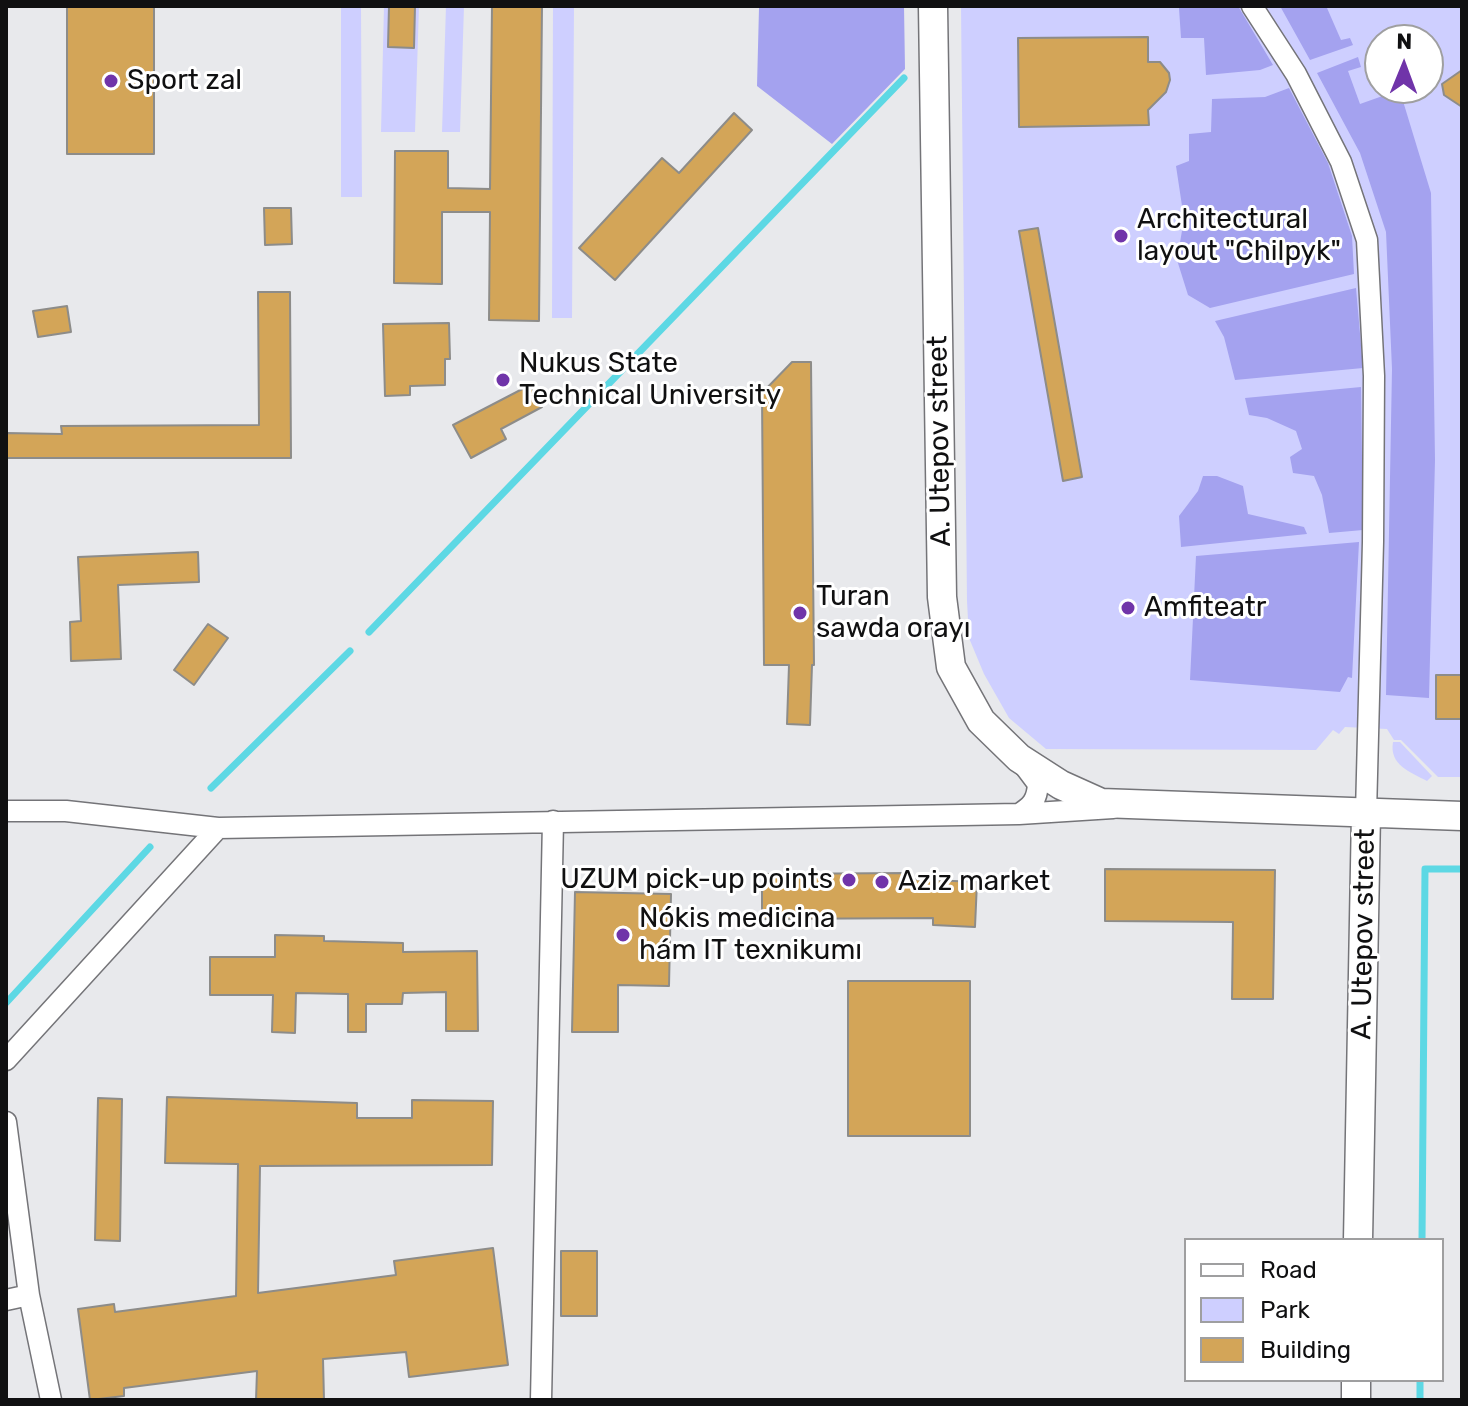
<!DOCTYPE html>
<html>
<head>
<meta charset="utf-8">
<style>
	body { margin:0 }
	#map { position:relative; width:1468px; height:1406px; overflow:hidden; background:#e8e9ec; font-family:Rubik,sans-serif }
	canvas { display:block }
	.frame { position:absolute; inset:0; border:8px solid #101011; pointer-events:none }
	.legend { position:absolute; left:1184px; top:1238px; width:260px; height:144px; box-sizing:border-box; background:#fff; border:2px solid #9f9fa0; margin:0; padding:10px 14px; list-style:none; font-size:24px; color:#101011 }
	.legend li { display:flex; align-items:center; gap:16px; height:40px }
	.legend b { width:40px; border:2px solid #9f9fa0 }
	.north { position:absolute; left:1364px; top:24px; width:80px; height:80px; box-sizing:border-box; background:#fff; border:2px solid #9f9fa0; border-radius:50%; rotate:1deg; font-size:22px; font-weight:700; line-height:32px; text-align:center; color:#101011 }
	.north::after { content:''; display:block; margin:auto; width:28px; height:36px; background:#7034a9; clip-path:polygon(50% 0,100% 100%,50% 72%,0 100%) }
</style>
</head>
<body>
<div id="map">
<canvas width="1468" height="1406"></canvas>
<div class="frame"></div>
<ul class="legend">
<li><b style="height:10px;background:#fff"></b>Road</li>
<li><b style="height:22px;background:#cecfff"></b>Park</li>
<li><b style="height:22px;background:#d3a558"></b>Building</li>
</ul>
<div class="north">N</div>
</div>
<script>
const c = document.querySelector('canvas').getContext('2d');
c.lineJoin = 'round';
function paint(path, color) {
  c.fillStyle = color;
  c.fill(path, 'evenodd');
}
function stroke(path, color, width, dash) {
  c.strokeStyle = color;
  c.lineWidth = width;
  c.lineCap = dash ? 'butt' : 'round';
  c.setLineDash(dash || []);
  c.stroke(path);
}
function label(font, color, halo, rows, align = 'center') {
  c.font = font + ' Rubik,sans-serif';
  c.lineWidth = 6;
  c.setLineDash([]);
  c.textBaseline = 'middle';
  c.strokeStyle = halo;
  c.fillStyle = color;
  for (const [text, x, y, turn = 0] of rows) {
    c.save();
    c.translate(x, y);
    c.rotate((+turn || 0) * Math.PI / 180);
    c.textAlign = isNaN(turn) ? turn : align;
    if (halo) c.strokeText(text, 0, 0);
    c.fillText(text, 0, 0);
    c.restore();
  }
}
paint(new Path2D(`
	M384,6H419L415,132H381Z
	M446,6H464L460,132H442Z
	M553,6H574L572,318H552Z
	M961,6H1462V777H1438L1401,740H1394L1387,729L1345,727L1339,734L1333,730L1316,750L1046,749L1009,718L984,674L969,638L967,601ZM1380,40H1428V88H1380Z
	M341,8H361L362,197H341Z
	M1393,742H1400L1432,776L1427,781C1410,772 1389,765 1393,742Z`), '#cecfff');
paint(new Path2D(`
	M861,6H904L905,69L832,144L757,86L759,8Z
	M1238,6L1273,65L1260,70L1206,75L1204,38H1181L1179,8L1033,7Z
	M1280,6H1330L1327,8L1341,40L1350,38L1353,45L1310,60Z
	M1358,57L1361,67L1348,71L1360,104L1391,93L1390,88H1399L1431,193L1435,460L1429,698L1386,695L1392,369L1386,232L1360,153L1317,73Z
	M1289,88L1328,163L1352,236L1354,274L1210,308L1188,295L1177,260L1184,219L1176,166L1189,161V134L1211,132L1212,99L1265,97Z
	M1356,288L1363,368L1235,380L1224,337L1215,321Z
	M1361,387L1363,530L1329,533L1322,495L1314,476L1293,473L1290,457L1302,449L1296,431L1267,418L1249,415L1245,398Z
	M1203,476H1217L1243,486L1248,514L1304,527L1307,534L1181,547L1179,516L1198,491Z
	M1359,542L1352,678L1348,677L1340,692L1190,680L1196,556Z`), '#a4a2ef');
stroke(new Path2D(`
	M369,632L904,78
	M211,788L350,651
	M6,1003L150,847
	M1422,1240L1425,869H1462
	M1420,1400V1380`), '#5dd8e4', 7);
const building = new Path2D(`
	M389,6H415L414,48L388,47Z
	M492,6H542L539,321L489,320L490,212H442V284L394,283L395,151H448V188L490,189Z
	M67,7H154V154H67Z
	M1148,37V62H1160L1169,73L1170,80L1166,92L1148,110L1149,125L1019,127L1018,38Z
	M1462,70V107L1444,95L1442,84Z
	M734,113L752,130L615,280L579,248L662,158L679,173Z
	M264,208H291L292,244L265,245Z
	M1038,228L1082,477L1063,481L1019,231Z
	M258,292H290L291,458H6V433L62,434L61,426L259,425Z
	M67,306L71,332L38,337L33,311Z
	M449,323L450,359H445V385L410,386V395L385,396L383,324Z
	M792,362H811L814,665H812L810,725L787,724L789,665H764L762,393Z
	M530,385L542,407L501,429L506,439L471,458L453,425Z
	M198,552L199,582L118,585L121,659L71,661L70,622L81,621L78,557Z
	M208,624L228,638L194,685L174,670Z
	M1436,675H1462V719H1436Z
	M1105,869L1275,870L1273,999H1232L1233,922L1105,921Z
	M908,873V879L977,882L975,927L933,925V918L762,919V874Z
	M575,892L671,894L669,986L618,985V1032H572Z
	M275,935L324,936V941L403,943V952L477,951L478,1031H446V992L403,993L402,1004H366V1032H348V994L296,993L295,1033L272,1032L273,995H210V957H275Z
	M848,981H970V1136H848Z
	M167,1097L357,1103V1118H412V1100L493,1101L492,1165L260,1166L258,1293L396,1275L394,1261L493,1248L508,1365L409,1377L406,1352L323,1359L324,1400H256L257,1371L124,1388V1396L90,1400L78,1309L114,1304L115,1312L236,1296L238,1164L165,1163Z
	M98,1098L122,1099L120,1241L95,1240Z
	M561,1251H597V1316H561Z`);
paint(building, '#d3a558');
stroke(building, '#8d8c89', 2);
const street = new Path2D(`
	M1252,6L1296,74L1341,162L1367,240L1374,376L1373,542L1366,813
	M6,811H66L218,828L1019,814L1113,808
	M1019,814C1032,806 1037,800 1038,784L1023,764
	M6,1060L218,828
	M6,1122L29,1295L51,1400
	M6,1300L29,1295
	M541,1400L553,821`);
const secondary = new Path2D(`
	M933,6L942,597L951,667L981,721L1019,758L1061,785L1101,803L1462,816
	M1358,1240L1366,813
	M1356,1400V1380`);
stroke(street, '#747478', 23);
stroke(secondary, '#747478', 31);
stroke(street, '#fff', 20);
stroke(secondary, '#fff', 28);
for (const [x, y, r, color] of [
	[111,81,8,"#7034a9"],
	[1121,236,8,"#7034a9"],
	[503,380,8,"#7034a9"],
	[1128,608,8,"#7034a9"],
	[800,613,8,"#7034a9"],
	[849,880,8,"#7034a9"],
	[882,882,8,"#7034a9"],
	[623,935,8,"#7034a9"]
]) {
  const dot = new Path2D();
  dot.arc(x, y, r, 0, 2 * Math.PI);
  c.fillStyle = color;
  c.fill(dot);
  stroke(dot, '#fff', 3);
}
label('28px', '#101011', '#fff', [
	["Sport zal",127,81],
	["Architectural",1137,220],
	["layout \"Chilpyk\"",1137,252],
	["Nukus State",519,364],
	["Technical University",519,396],
	["Turan",816,597],
	["sawda orayı",816,629],
	["Amfiteatr",1144,608],
	["UZUM pick-up points",833,880,"right"],
	["Aziz market",898,882],
	["Nókis medicina",639,919],
	["hám IT texnikumı",639,951]
], 'left');
label('28px', '#101011', '#fff', [
	["A. Utepov street",940,441,-91],
	["A. Utepov street",1364,934,-89]
]);
</script>
</body>
</html>
